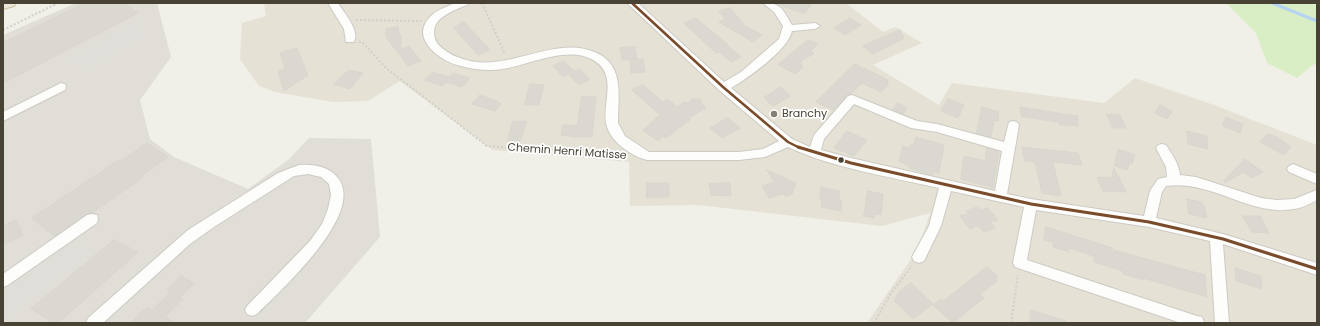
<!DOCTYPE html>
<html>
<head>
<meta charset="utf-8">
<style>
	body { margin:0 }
	#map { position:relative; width:1320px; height:326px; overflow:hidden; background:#f0efe8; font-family:Poppins,sans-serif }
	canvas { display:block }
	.frame { position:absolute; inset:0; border:4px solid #484234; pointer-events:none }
</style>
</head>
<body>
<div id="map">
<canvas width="1320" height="326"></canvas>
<div class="frame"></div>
</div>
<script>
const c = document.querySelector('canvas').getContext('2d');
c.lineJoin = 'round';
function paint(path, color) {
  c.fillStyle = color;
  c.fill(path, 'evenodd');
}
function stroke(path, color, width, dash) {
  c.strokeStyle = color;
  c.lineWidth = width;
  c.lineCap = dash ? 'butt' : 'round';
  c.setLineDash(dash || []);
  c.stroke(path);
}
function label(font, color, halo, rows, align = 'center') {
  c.font = font + ' Poppins,sans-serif';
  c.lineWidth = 3.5;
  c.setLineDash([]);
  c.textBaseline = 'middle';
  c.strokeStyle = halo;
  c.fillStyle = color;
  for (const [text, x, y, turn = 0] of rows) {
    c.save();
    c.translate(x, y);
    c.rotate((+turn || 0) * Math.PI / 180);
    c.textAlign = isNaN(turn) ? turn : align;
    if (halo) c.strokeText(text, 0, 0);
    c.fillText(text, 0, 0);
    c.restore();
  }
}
paint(new Path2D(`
	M264,3H846L883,32L896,27L922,43L873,65L939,105L952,83L1104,103L1135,78L1214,105L1317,145V323H867L918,249L930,213L882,226L698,205L630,206L629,162L493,150L400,81L368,101L333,102L275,92L259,86L240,59L242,23L266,16Z`), '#e5e2d5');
paint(new Path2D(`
	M76,3H157L171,57L140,100L150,139L174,157L248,189L288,160L309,138L371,139L380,237L305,323H3V35Z`), '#e0ded6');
paint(new Path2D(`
	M1226,3H1311L1317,6V65L1314,64L1297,78L1267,63L1256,33Z`), '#daeec6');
paint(new Path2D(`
	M139,20L148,26L140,30L148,36L87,69L79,63L73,66L64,59Z
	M76,239L94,253L3,321V292Z`), '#e0ded8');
stroke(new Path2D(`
	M1272,3L1317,21`), '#b4d4f2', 3);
const building = new Path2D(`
	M85,3H124L138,13L3,83V43Z
	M778,3H813L804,14L778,4Z
	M730,8L745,26L762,35L753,42L719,22L725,19L719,11Z
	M696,18L728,45V46L741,57L731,62L719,52L716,53L684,23Z
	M850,18L861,25L845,35L834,28Z
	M464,22L479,38L490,50L478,55L454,28Z
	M398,27L399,35H401V50L409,46L421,61L408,66L386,37V29Z
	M900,30L904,38L873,54L863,46Z
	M808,40L818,44L811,51L814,53L800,62L803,67L796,74L778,65Z
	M635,47L637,59L622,60L620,48Z
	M297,48L308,75L284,91L278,72L285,68L280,53Z
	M643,59L645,72L631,73L630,60Z
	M564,61L574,71L580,69L590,79L579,85L568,74L563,77L553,66Z
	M855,64L888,80V85L881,92L862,83L851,94L847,95L833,110L816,102Z
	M349,70L363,73L350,89L334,84Z
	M433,72L449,77L453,73L470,78L462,87L446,82L442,86L425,80Z
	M530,84L544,85L539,105H525Z
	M643,85L663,102L668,99L677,107L684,102L690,103L691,99H701V102L706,108L689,118L691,119L666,138L663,136L658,141L643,130L660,115L632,90Z
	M780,87L791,96L773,106L764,98Z
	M480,95L497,101L501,104L495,111L472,104Z
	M582,96L596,97L592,137H570V136L561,135L563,125H577Z
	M948,99L964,105L958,118L941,111Z
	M898,103L907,108L903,114L893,110Z
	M1160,105L1172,111L1167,119L1155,113Z
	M982,107L999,112L998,121L994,120L991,137L977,133Z
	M1020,107L1078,116V126L1064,125L1059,124V122L1022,117Z
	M1107,114L1120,115L1126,128H1113Z
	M1226,117L1243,124L1240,133L1223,126Z
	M728,118L740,128L722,138L710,128Z
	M513,121H527L520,141L508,140Z
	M847,131L867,140L854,156L834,148Z
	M1187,131L1207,136L1208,149L1188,144Z
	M1268,134L1277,137L1291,147L1284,155L1260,142Z
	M916,137L944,145L939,173L934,171L933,175L909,168V166L899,161L903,146L910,148L911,144H914Z
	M147,143L168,157L141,176L143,177L92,213L86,214L54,236L32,218L119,160L120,162Z
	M1022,147L1078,153L1082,165L1053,162L1061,196L1042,193L1035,162L1025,161Z
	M987,148L999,152L993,188L961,179L964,156L985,161Z
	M1118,149L1135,155L1132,164L1130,163L1127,170L1115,166Z
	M1245,159L1263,172L1251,178L1244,172L1225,183L1224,181Z
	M1114,168L1126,192L1103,191L1097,177L1111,178Z
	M767,170L796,183L792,194L787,196L782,194L769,198L762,186L774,182Z
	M647,183H669V197L647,198Z
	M730,183L731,196L711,195L709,184Z
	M821,187L840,191L839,200L842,201L841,211L821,207L822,200L820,199Z
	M868,191L883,194L881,215L875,214L874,218L864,216Z
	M1187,199L1201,202L1204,205L1207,218L1189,214Z
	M978,207L980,210L988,208L998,220L990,222L995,228L984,232L978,226L970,229L960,216L969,214L967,211Z
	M1243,216H1260L1269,233L1252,232Z
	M16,220L23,235L3,245V227Z
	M1046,227L1113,248V250L1205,275L1207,297L1143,278V280L1123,274V271L1094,262V256L1069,248V252L1053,247V242L1044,240Z
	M114,240L138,252L58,323H54L31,309Z
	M987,267L998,276L995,278L997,281L980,294L984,298L953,323L933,305L941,299L943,301Z
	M1235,268L1261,276L1262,289L1236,281Z
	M181,276L194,283L180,297L183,299L165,317L176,323H130L147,307L152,310L171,292L167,290Z
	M911,283L933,304L913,319L894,301L899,292Z
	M1031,310L1066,321L1065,323H1030Z`);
paint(building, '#dad8d1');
stroke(building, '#d9d6ce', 1);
const minor = new Path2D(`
	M328,3H338C344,13 360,30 354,42H346L344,29Z
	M455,3H469L467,5C457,9 446,13 438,21C433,27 433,36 437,43C443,50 451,55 460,58C506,76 553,33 597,53C625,66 618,98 618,123L625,136L649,152H739L763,149L779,141L719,90L627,3H638L724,82L741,72L779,39L783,26L774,12L763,3C782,3 783,10 792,25L815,23L820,26L815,29L792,31C788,50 748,78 731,88L792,139L810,147L814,135L848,96L852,95L917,121L937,124L1004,142L1009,122L1013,121L1017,122L1019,125L1007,194L1031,199L1144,216L1150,191L1158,179L1167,177L1166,167L1156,148L1158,145L1162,144L1166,145C1172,154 1179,164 1180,175L1196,177L1261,198L1277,200L1294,199L1317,190V200C1310,204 1302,208 1294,209C1250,217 1213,180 1166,186L1162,192L1156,218L1223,234L1317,263V275L1223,244L1229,323H1215L1210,241L1149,227L1036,210L1027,260L1197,316L1202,317L1204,322L1181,323L1015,267L1013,263L1024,207L951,191L941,226L924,261L919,263L914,261L912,257L929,226L939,188C891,177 832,168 788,147L765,157L739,160H647C631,156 609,141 606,123C603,99 619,71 589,58C565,47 528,65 503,69C489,71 475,70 461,66C442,62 410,40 429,18C436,10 446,7 455,3ZM854,104L911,128L937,132L1002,151L995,191L851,158L821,150L824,139Z
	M61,83L65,84L66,87L65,90L3,121V112Z
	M1293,164L1317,174V184L1289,172L1287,169L1289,166Z
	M299,165C312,164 329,166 338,178C366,214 280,291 257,314L252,316L247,314L245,310L247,306L310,241L322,224L328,209L331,195L329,184L321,177L308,174L294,176L214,227L190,244L103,323H86L88,318L188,230L278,173Z
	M92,214L97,215L98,219L97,223L8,285L3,287V274L87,215Z`);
const highway = new Path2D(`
	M3,3H16L14,6L3,9Z`);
stroke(minor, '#cccac3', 2);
stroke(highway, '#cbc0a1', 2);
stroke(new Path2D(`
	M482,3L505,54
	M356,20L421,21
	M3,30L58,3
	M359,42H362L386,68L487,146L624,156
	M874,323L891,293L912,266
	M1011,323L1018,275`), '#d1cfc9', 2, [2, 2]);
paint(minor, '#fdfdfc');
paint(highway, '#ece7d9');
stroke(new Path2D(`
	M632,3L723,87L788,142L800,148`), '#7a4b2a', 2.5);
stroke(new Path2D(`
	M798,147L851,163L1031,204L1149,222L1223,239L1317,269`), '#7a4b2a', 3);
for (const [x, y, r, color] of [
	[774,114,4,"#837f73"],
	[841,160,3.5,"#484234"]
]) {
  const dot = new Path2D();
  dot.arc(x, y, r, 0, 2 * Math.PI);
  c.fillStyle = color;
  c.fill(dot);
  stroke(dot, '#fff', 1.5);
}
label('11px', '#484234', '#fff', [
	["Branchy",782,114]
], 'left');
label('11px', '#484234', '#fff', [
	["Chemin Henri Matisse",567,152,4]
]);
</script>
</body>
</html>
